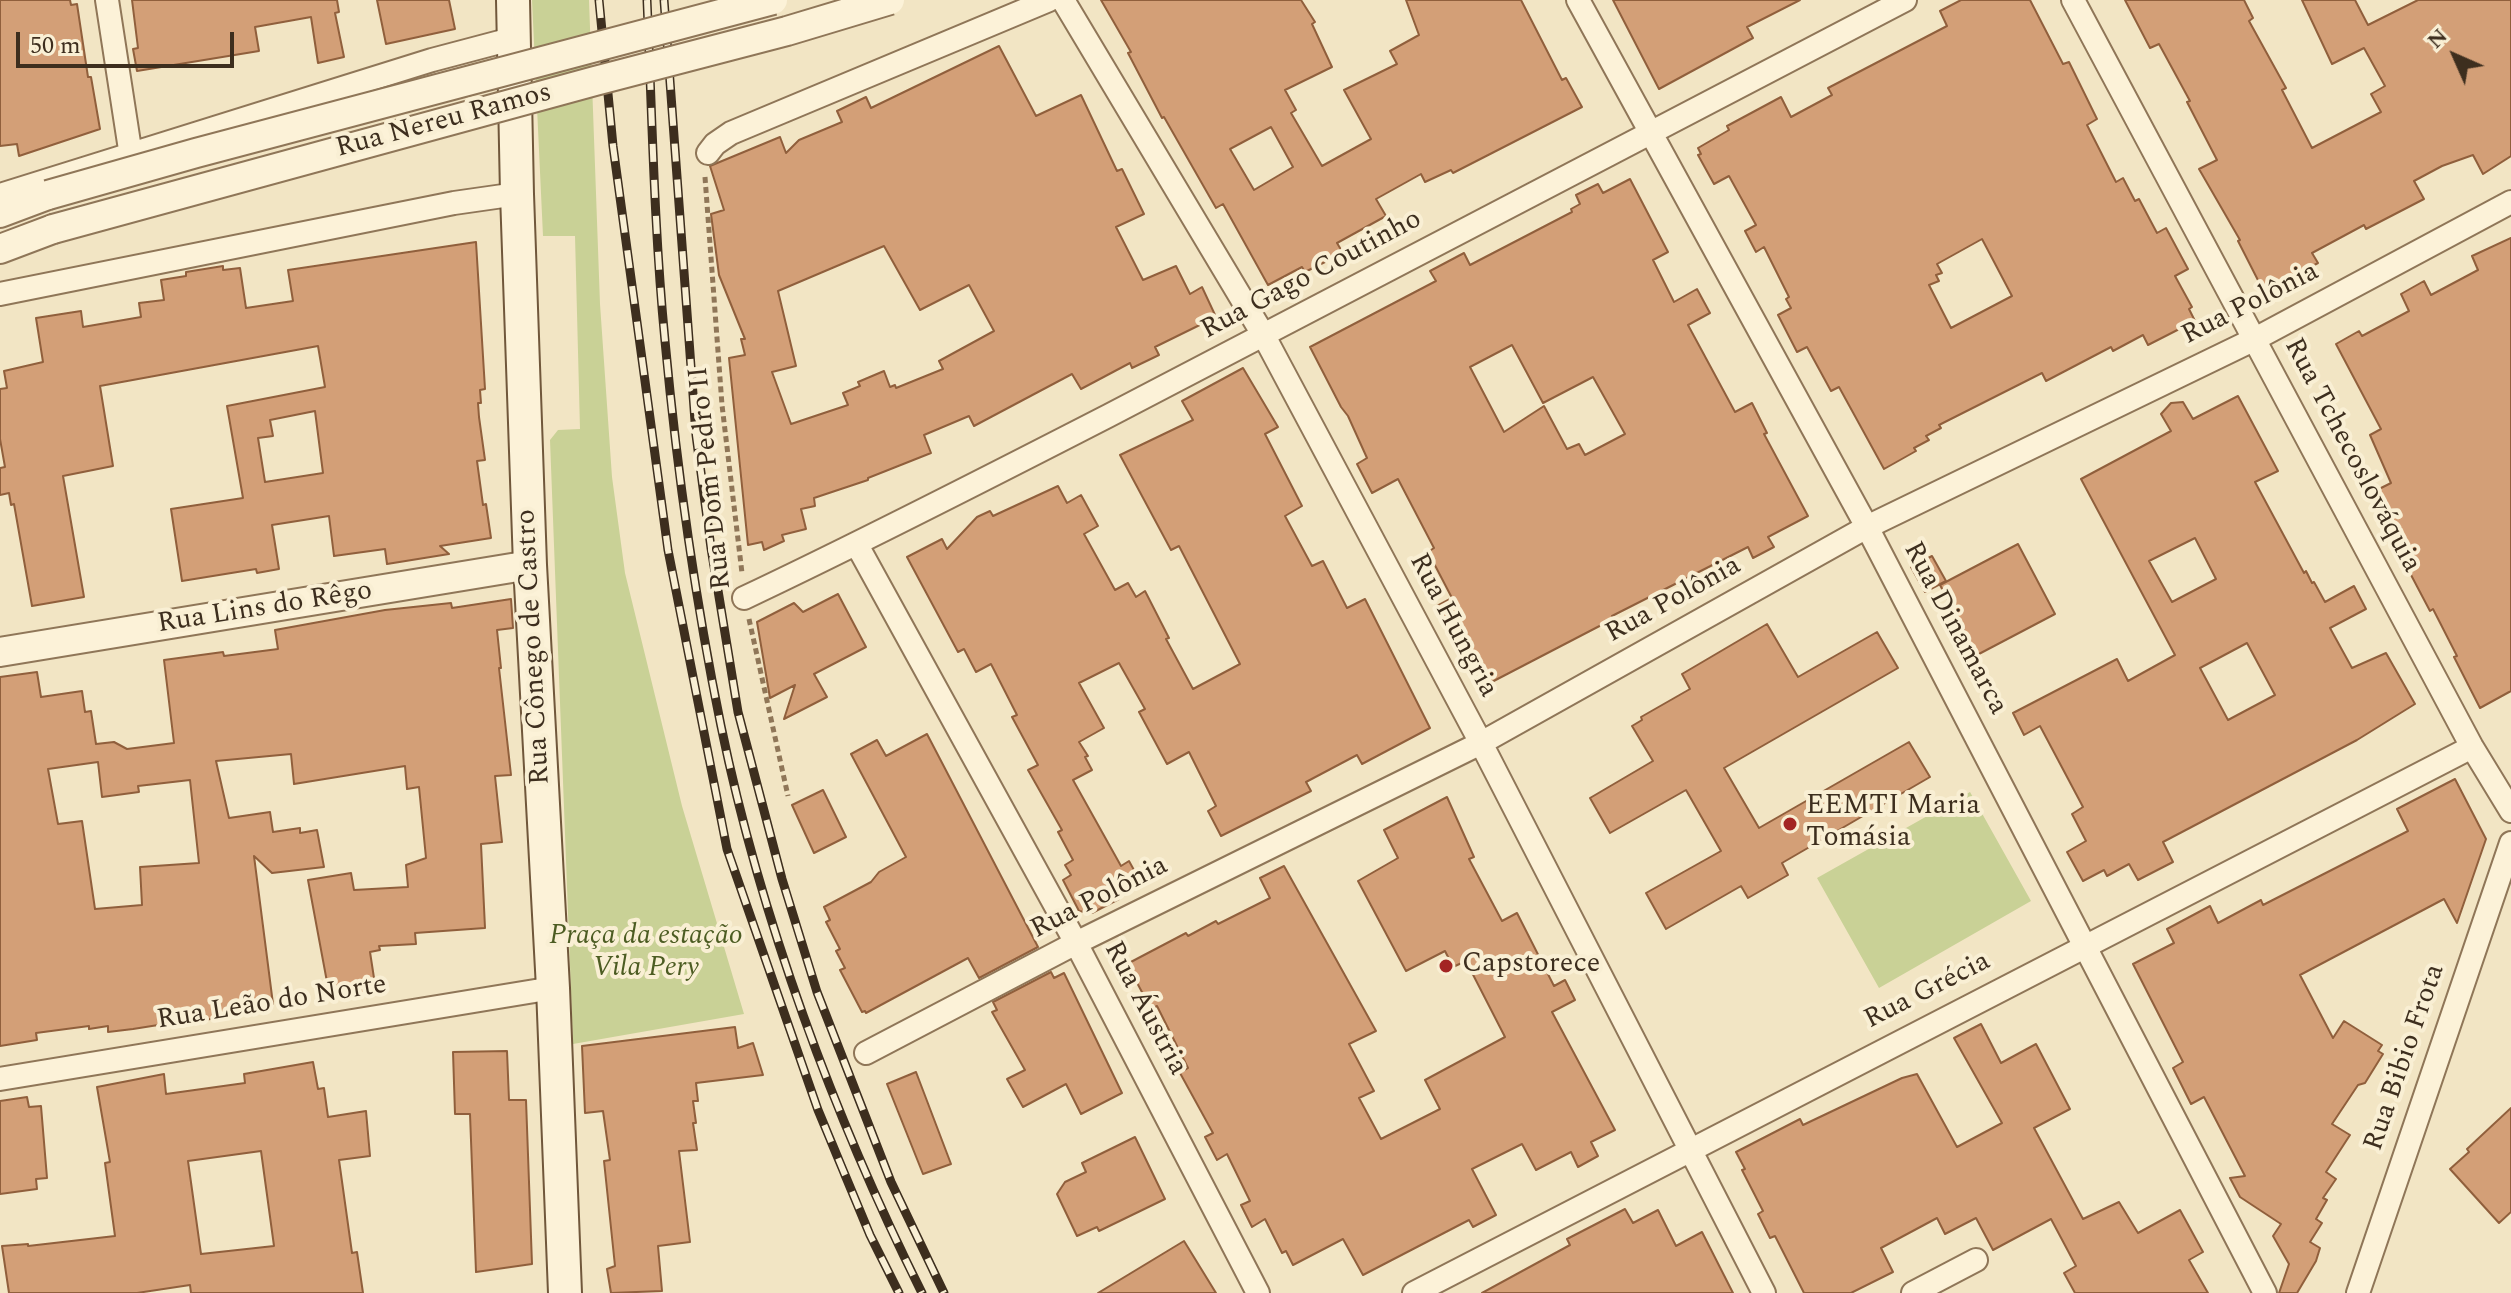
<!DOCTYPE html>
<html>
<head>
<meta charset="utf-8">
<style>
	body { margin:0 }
	#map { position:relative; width:2511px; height:1293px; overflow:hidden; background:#f2e5c4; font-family:Spectral,serif }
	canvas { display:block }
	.north { position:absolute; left:2415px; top:16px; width:80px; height:80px; -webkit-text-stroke:6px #f9efd4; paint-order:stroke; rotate:315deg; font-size:22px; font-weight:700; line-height:32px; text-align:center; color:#3d2e1e }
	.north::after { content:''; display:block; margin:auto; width:28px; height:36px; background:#3d2e1e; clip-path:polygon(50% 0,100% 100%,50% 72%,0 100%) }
	.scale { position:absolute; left:16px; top:32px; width:218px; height:36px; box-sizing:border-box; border:4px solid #3d2e1e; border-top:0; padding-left:10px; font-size:24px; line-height:28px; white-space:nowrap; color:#3d2e1e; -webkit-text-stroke:6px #f9efd4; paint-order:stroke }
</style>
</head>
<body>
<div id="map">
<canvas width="2511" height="1293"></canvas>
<div class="north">N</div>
<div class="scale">50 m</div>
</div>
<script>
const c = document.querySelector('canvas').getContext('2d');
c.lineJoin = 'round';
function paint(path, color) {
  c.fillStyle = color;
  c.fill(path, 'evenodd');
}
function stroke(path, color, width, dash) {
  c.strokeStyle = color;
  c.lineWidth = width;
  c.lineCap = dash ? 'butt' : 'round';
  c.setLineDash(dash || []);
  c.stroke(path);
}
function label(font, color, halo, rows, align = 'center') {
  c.font = font + ' Spectral,serif';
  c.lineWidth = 8;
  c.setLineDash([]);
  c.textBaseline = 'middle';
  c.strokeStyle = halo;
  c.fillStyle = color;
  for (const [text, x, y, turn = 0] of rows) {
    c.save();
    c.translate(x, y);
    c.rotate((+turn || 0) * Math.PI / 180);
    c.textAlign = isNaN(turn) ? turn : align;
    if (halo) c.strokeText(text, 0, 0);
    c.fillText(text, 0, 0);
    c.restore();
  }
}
paint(new Path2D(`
	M532,0H589L600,304L612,477L625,573L682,806L744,1014L573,1044L550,440L558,430L580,429L575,236H543Z
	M1970,792L2031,901L1879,988L1817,878Z`), '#c9d196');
const building = new Path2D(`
	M0,0H70L71,5L77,4L88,77H91L100,129L19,156L17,144L0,146Z
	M132,0H337L339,12L335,13L344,57L318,63L311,17L255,27L259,51L137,71L133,49L138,48Z
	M377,0H449L455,29L386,44Z
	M1101,0H1301L1315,22L1312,24L1332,67L1285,90L1296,110L1291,113L1322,166L1371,139L1344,90L1397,64L1390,51L1419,35L1406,0H1521L1562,80L1566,78L1582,107L1453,173L1451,170L1425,182L1421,174L1376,199L1386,216L1337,243L1343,253L1305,272L1302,267L1268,285L1223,204L1216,208L1164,117L1162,118L1128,53L1131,52ZM1271,127L1293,167L1254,190L1230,149Z
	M1613,0H1800L1747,27L1753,38L1659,89Z
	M1961,0H2030L2063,64L2069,62L2097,119L2087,125L2116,182L2123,178L2135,201L2139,199L2157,233L2166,228L2188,269L2175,276L2192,307L2189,309L2195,321L2148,345L2143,335L2113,351L2111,347L2046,381L2042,373L1939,425L1941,428L1926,436L1929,440L1914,448L1916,451L1884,469L1839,387L1831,391L1807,347L1797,352L1778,315L1791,308L1786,299L1789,297L1764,247L1756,252L1745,231L1756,225L1729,176L1714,184L1698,155L1701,154L1698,148L1729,130L1727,126L1781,97L1791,117L1832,95L1828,88L1947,26L1940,11ZM1982,239L2012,296L1951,328L1929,285L1939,281L1936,275L1942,273L1937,264Z
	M2125,0H2244L2253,18L2249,21L2286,88L2282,90L2312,148L2381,112L2371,94L2385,86L2364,48L2332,64L2302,0H2355L2368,25L2418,0H2511V156L2483,174L2473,155L2442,166L2414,181L2424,199L2366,229L2364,225L2312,253L2318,263L2264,292L2238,241L2240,240L2199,169L2217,160L2187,102L2190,101L2159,44L2150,48Z
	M999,46L1036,116L1081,95L1117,171L1122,169L1144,214L1116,227L1143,280L1176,266L1190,294L1202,287L1216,317L1155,347L1159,355L1132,368L1130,363L1081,389L1072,374L974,426L969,416L924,435L931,453L868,478V480L814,498L815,506L801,509L806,529L782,535L784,541L764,550L762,542L748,545L729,358L745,355L741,339H745L719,275L711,214L724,210L710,166L780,137L786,153L799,140L842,122L837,111L866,97L871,108ZM884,246L920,310L969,285L994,331L939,361L943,369L896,388L895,385L890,387L884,371L858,382L860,386L843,393L848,405L791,424L772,372L796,366L778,291Z
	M1630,179L1668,252L1653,260L1674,302L1697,289L1710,313L1688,325L1735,412L1752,403L1767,433L1764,434L1808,516L1768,537L1774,547L1753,558L1748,547L1612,616L1613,619L1486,685L1466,648L1460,652L1435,607L1452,598L1428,552L1434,548L1398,479L1372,493L1357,464L1367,458L1348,416L1341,407L1310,347L1436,281L1430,271L1464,253L1470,265L1572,212L1571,209L1580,204L1576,195L1598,184L1603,193ZM1512,345L1543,403L1593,377L1625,434L1585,455L1579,444L1567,449L1544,406L1504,432L1470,367Z
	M2511,238V691L2480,708L2454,657L2457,656L2433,609L2430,611L2381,518L2390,513L2377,490L2391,483L2370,435L2381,429L2336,344L2359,331L2362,336L2409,311L2401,294L2424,281L2431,295L2478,270L2472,256Z
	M476,242L485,389L480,390L481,403H478L479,417L485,460L477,461L483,505L486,504L491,538L440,546L449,554L387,564L385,549L334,556L329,516L272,525L279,569L257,573L256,569L182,581L171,509L243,498L227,406L325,387L318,346L100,386L113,466L63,476L84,597L32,606L14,504L11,505L9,493L0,495V468L5,467L0,439V389L7,388L4,371L43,362L36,318L81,311L83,327L141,317L139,303L164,300L161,280L186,276V272L223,266V270L240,268L246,308L293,301L288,270ZM315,411L323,473L265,482L258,438L273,436L270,420Z
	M1243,368L1278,427L1265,434L1302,506L1285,516L1312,566L1323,561L1347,608L1365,599L1430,728L1362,764L1357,755L1306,782L1311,791L1221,836L1208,811L1216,806L1189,752L1167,764L1139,712L1145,709L1119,663L1079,683L1104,728L1079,742L1088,756L1085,757L1092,770L1073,780L1121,866L1129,861L1140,881L1117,893L1119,899L1092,913L1079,911L1063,880L1071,875L1065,865L1073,860L1058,832L1062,830L1028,770L1038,765L1012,717L1017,715L991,664L976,672L964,649L958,652L907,557L942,539L947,549L977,517L990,511L993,516L1058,486L1067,503L1081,495L1098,526L1084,534L1115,590L1128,583L1136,597L1145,591L1169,638L1166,639L1193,689L1240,664L1179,546L1171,550L1120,455L1193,420L1182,401Z
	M2238,396L2278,471L2255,482L2304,573L2306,571L2312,583L2314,582L2325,602L2354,586L2366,609L2330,628L2352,668L2386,653L2415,704L2357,740L2163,842L2173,862L2138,880L2129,864L2107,876L2104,870L2083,881L2067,852L2086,841L2072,814L2083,807L2040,726L2024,735L2013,713L2117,659L2128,681L2175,655L2081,479L2171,431L2161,414L2171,403L2183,402L2193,419ZM2195,538L2216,579L2172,602L2149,561ZM2247,643L2275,695L2228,720L2200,668Z
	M2018,544L2055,614L1977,655L1940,585Z
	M1932,556L1946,581L1925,592L1911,567Z
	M838,594L866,647L814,674L827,697L784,719L795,685L770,698L757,622L794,603L803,612Z
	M511,599L513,628L497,630L501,668H499L511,775L495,776L502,842L481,844L485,928L415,933L416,944L379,946L380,950L370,952L376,991L330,998L308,880L351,873L354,890L408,887L406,865L426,858L419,787L407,789L405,766L294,784L291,754L216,761L229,818L270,812L273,832L300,828V833L317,830L324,867L272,873L254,856L273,1004L252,1007L253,1012L226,1017L196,1021V1019L133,1029L108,1032V1026L89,1029V1026L36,1033L37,1040L0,1046V677L37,672L41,697L82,691L85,712L91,711L96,744L114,742L127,749L174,743L164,660L223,652L224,656L278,649L275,630L385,610L451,603L452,608ZM98,762L102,797L139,792L138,786L190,780L199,863L140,867L142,905L95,909L82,821L58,824L48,769Z
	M1767,624L1798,677L1877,632L1898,668L1724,768L1759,828L1909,742L1930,777L1782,863L1788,875L1748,898L1741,886L1666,929L1646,893L1721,851L1686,790L1610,833L1590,798L1653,761L1632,726L1642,720L1641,717L1690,689L1682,674Z
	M927,734L1038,947L979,978L968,958L866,1013L865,1011L862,1012L840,970L845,968L836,951L840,949L826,922L830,920L824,907L871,882L879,872L906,857L851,754L877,740L886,756Z
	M2455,779L2486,839L2457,923L2444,899L2300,975L2333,1038L2344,1021L2382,1045L2378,1051L2383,1054L2365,1083L2358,1085L2332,1124L2350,1135L2326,1172L2336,1179L2323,1198L2327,1200L2316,1219L2322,1223L2310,1242L2320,1248L2316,1261L2297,1293H2279L2289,1264L2273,1236L2281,1224L2240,1197L2230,1178L2245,1176L2204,1097L2191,1104L2173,1068L2183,1062L2133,964L2174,943L2167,929L2210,906L2218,923L2261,900L2263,905L2408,831L2397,809Z
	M823,790L846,837L814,853L792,805Z
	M1447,797L1474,857L1469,859L1502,921L1517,913L1554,986L1565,980L1575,1000L1552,1012L1615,1130L1591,1142L1598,1156L1578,1167L1571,1152L1536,1170L1522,1144L1472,1169L1496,1215L1473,1227L1469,1220L1363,1275L1343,1239L1293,1265L1286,1251L1282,1253L1265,1219L1252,1227L1241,1205L1250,1201L1227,1154L1217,1160L1205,1137L1213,1133L1180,1073L1188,1068L1157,1006L1151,1009L1127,964L1186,933L1188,936L1216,921L1218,924L1270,898L1260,878L1284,866L1376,1031L1349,1044L1374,1091L1359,1098L1381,1139L1440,1109L1425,1080L1505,1037L1466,961L1453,967L1445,951L1406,971L1358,881L1398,858L1384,830Z
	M1051,972L1054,978L1064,973L1122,1093L1081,1114L1066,1084L1023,1107L1007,1079L1025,1070L992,1012L997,1010L993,1002Z
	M1981,1024L2001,1063L2036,1044L2070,1109L2034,1128L2083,1219L2119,1202L2138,1233L2180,1210L2203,1252L2189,1260L2208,1293H2075L2064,1273L2076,1266L2051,1219L1993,1250L1976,1218L1945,1234L1937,1218L1881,1248L1893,1272L1851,1293H1804L1775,1236L1770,1238L1758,1214L1763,1211L1742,1170L1745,1169L1736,1152L1800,1119L1803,1125L1902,1078L1917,1074L1957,1147L2002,1123L1954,1038Z
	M735,1027L738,1048L753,1043L763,1075L696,1083L698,1101H693L696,1123H693L697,1150L679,1151L690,1242L658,1246L662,1291L611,1293L607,1269L615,1266L604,1161L610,1160L603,1111L585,1113L582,1046Z
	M507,1051L509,1100H526L532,1264L476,1272L470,1114H455L453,1052Z
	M313,1062L318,1089L324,1088L328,1117L366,1111L370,1156L339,1160L352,1253L357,1252L363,1293H191L190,1285L137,1293H9L2,1246L28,1244V1246L115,1236L105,1163L110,1162L97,1087L164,1074L166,1094L245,1083L244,1074ZM261,1151L274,1246L201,1254L188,1161Z
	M916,1072L951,1164L923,1174L887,1084Z
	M27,1097L29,1107L41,1106L47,1178L36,1179L37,1189L0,1194V1101Z
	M2511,1108V1212L2499,1223L2450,1169L2469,1152L2467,1149Z
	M1135,1137L1165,1199L1099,1231L1097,1227L1077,1236L1057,1194L1065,1182L1086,1172L1082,1163Z
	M1625,1209L1633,1223L1658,1210L1676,1246L1702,1232L1733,1293H1482L1570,1245L1567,1239Z
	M1184,1241L1216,1293H1098Z`);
paint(building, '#d39f77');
stroke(building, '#905f3c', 2);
const minor = new Path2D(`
	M107,0L131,156
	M1063,0L1264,336L1481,743L1764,1293
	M1578,0L1867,527L2265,1293
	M2073,0L2472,747L2511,811
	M708,153L715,144L731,133L1049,0
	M0,195L432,60L515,38
	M0,294L454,203L517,194
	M857,545L1076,943L1258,1293
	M744,598C867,540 987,478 1108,416C1375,279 1638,137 1905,0
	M866,1053L1076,943L1481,743L1867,527L2255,339L2511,202
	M0,1079L553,988
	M1414,1293L2472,747
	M1913,1293L1976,1260
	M2358,1293L2511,843`);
const tertiary = new Path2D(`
	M0,213L48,195
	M0,249L53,229
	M0,652L530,565`);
const secondary = new Path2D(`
	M513,0L517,194L530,565L553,988L565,1293`);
stroke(minor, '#8f7658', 26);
stroke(tertiary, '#8f7658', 32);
stroke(secondary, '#70573b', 36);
stroke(new Path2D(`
	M705,177L722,405L742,573
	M749,619L788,796`), '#8f7658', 5, [6, 4]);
stroke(minor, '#fcf2d8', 22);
stroke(tertiary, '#fcf2d8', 28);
stroke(secondary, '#fcf2d8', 32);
const rail = new Path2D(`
	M599,0L613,146L668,550L727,849L818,1110L870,1235L899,1293
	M647,0C652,114 654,228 665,341C677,470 695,599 721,726C761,920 834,1117 922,1293
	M664,0L696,435L711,548L738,712L782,879L817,992L891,1182L944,1293`);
stroke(rail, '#3d2e1e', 9);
stroke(rail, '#f9efd4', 6, [18]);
const tertiaryBridge = new Path2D(`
	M48,195L196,153L773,0
	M53,229L595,81L787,31L890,0`);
stroke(tertiaryBridge, '#8f7658', 32, []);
stroke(tertiaryBridge, '#fcf2d8', 28);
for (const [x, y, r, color] of [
	[1790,824,8,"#a32523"],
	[1446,966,8,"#a32523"]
]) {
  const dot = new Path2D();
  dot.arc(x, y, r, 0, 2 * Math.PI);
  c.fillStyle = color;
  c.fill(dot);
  stroke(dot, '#f9efd4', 3);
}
label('28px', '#3d2e1e', '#f9efd4', [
	["Rua Nereu Ramos",444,122,-15],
	["Rua Gago Coutinho",1312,276,-28],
	["Rua Polônia",2251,305,-27],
	["Rua Tchecoslováquia",2351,456,62],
	["Rua Dom Pedro II",712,478,-96],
	["Rua Polônia",1674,601,-29],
	["Rua Lins do Rêgo",265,609,-9],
	["Rua Hungria",1452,626,62],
	["Rua Dinamarca",1954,629,62],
	["Rua Cônego de Castro",535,647,-93],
	["Rua Polônia",1100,899,-27],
	["Rua Grécia",1928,992,-27],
	["Rua Leão do Norte",272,1004,-9],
	["Rua Áustria",1144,1009,62],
	["Rua Bibio Frota",2406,1058,-71]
]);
label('28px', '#3d2e1e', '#f9efd4', [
	["EEMTI Maria",1806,808],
	["Tomásia",1806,840],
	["Capstorece",1462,966]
], 'left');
label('italic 28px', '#4c5c22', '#f9efd4', [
	["Praça da estação",646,938],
	["Vila Pery",646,970]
]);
</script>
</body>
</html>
